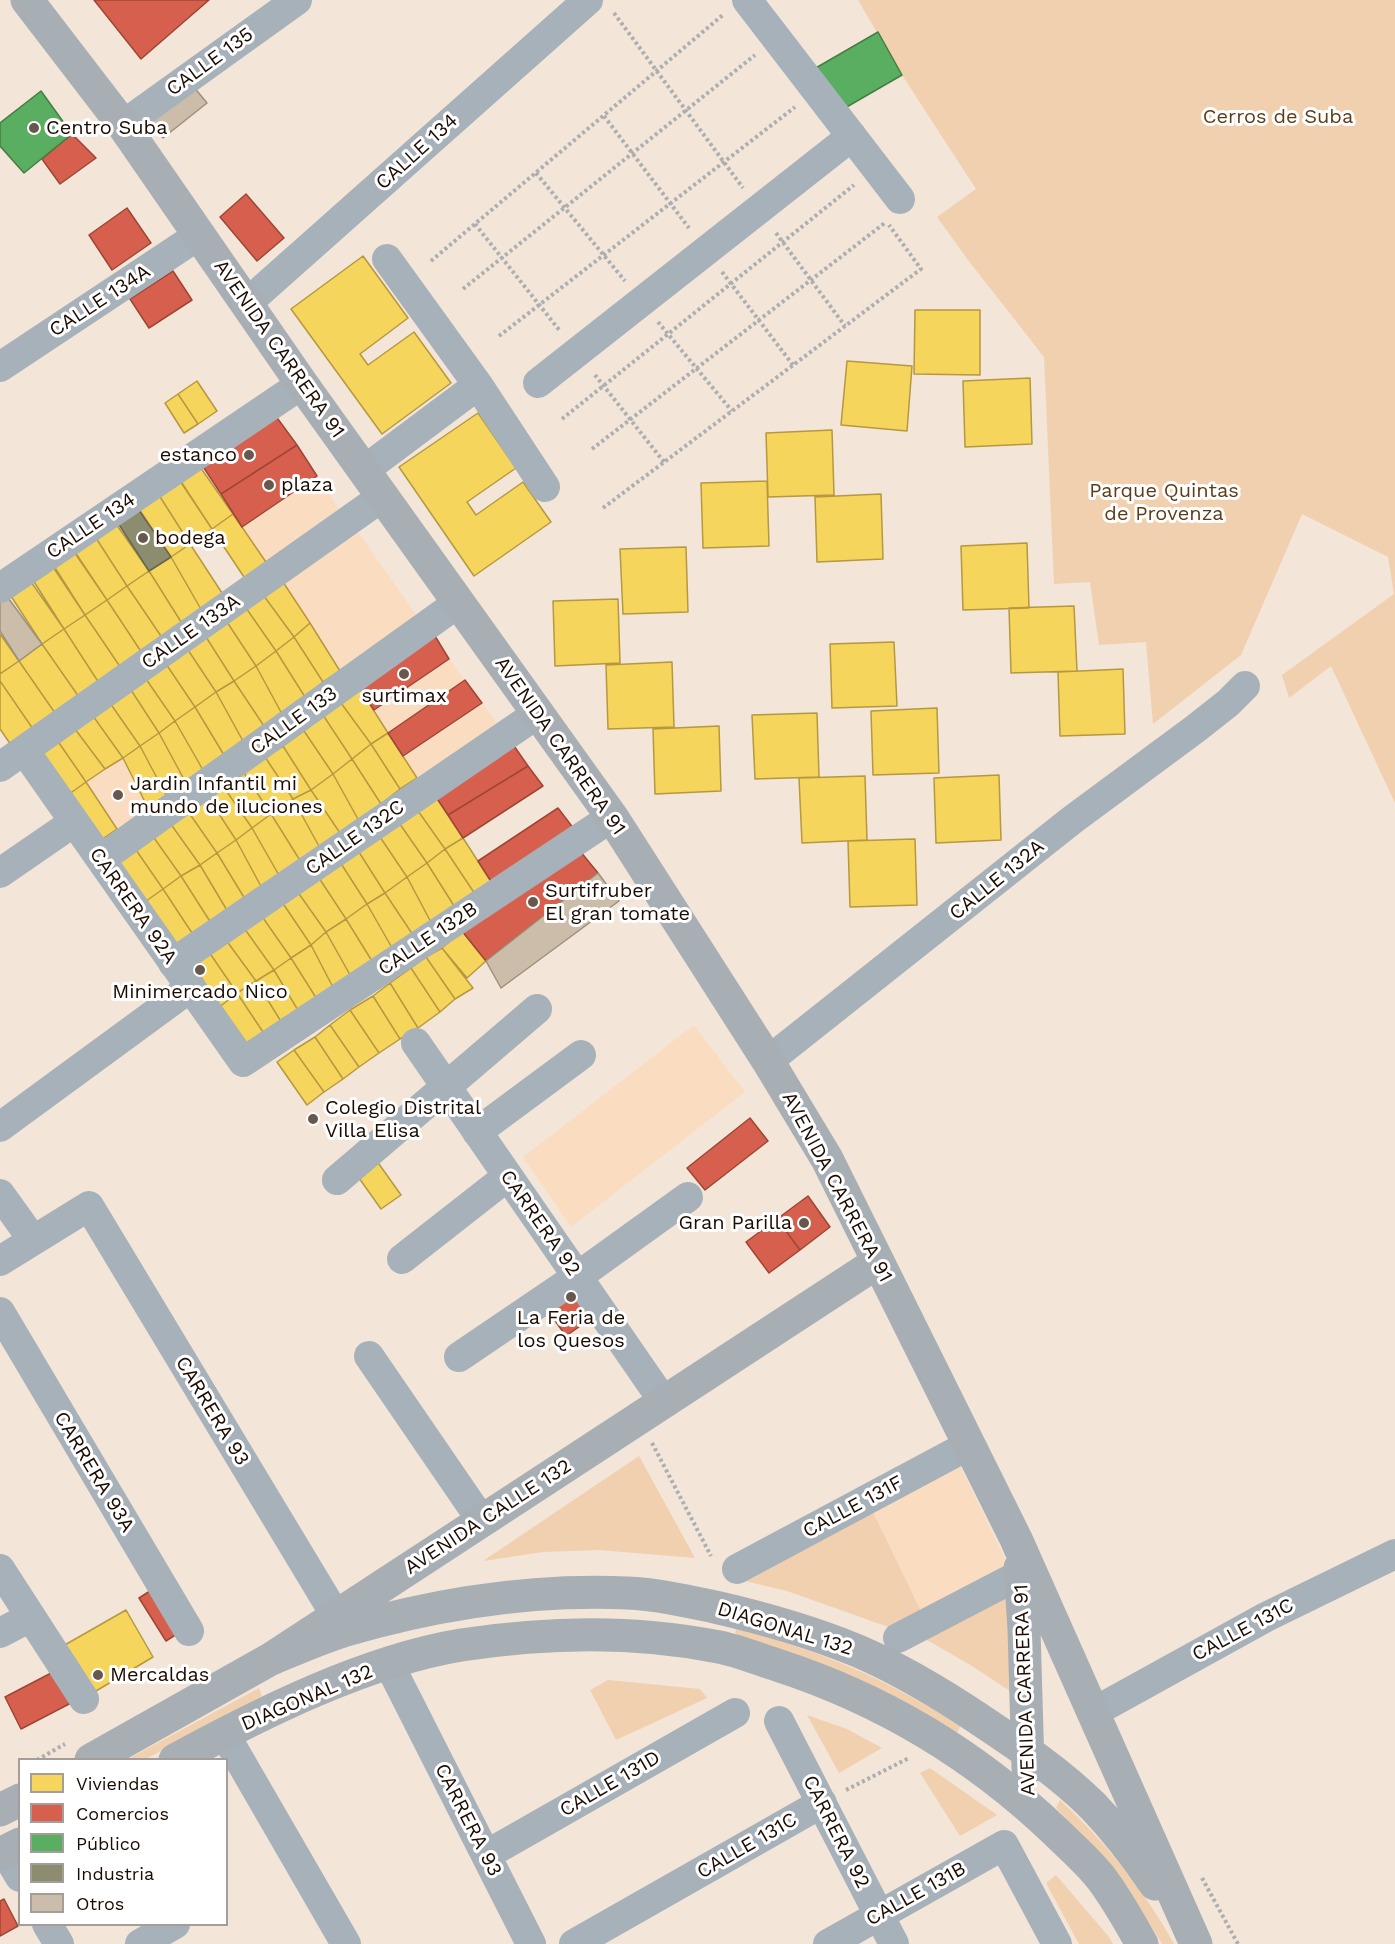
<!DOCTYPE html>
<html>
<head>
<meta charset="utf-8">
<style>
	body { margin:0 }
	#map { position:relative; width:1395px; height:1944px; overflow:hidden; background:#f3e5d8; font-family:"Work Sans",sans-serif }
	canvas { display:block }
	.legend { position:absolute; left:18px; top:1758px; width:210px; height:168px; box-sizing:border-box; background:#fff; border:2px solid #a49d99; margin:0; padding:8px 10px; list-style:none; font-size:18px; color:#1c0b00 }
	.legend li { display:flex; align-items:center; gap:12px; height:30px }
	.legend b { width:30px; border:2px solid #a49d99 }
</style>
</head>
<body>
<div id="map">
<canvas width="1395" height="1944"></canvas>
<ul class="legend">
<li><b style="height:16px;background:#f6d55c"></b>Viviendas</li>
<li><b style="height:16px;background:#d6604d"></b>Comercios</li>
<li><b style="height:16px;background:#5aae61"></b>Público</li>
<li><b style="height:16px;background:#8c8c6e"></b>Industria</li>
<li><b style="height:16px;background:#cbbda9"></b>Otros</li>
</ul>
</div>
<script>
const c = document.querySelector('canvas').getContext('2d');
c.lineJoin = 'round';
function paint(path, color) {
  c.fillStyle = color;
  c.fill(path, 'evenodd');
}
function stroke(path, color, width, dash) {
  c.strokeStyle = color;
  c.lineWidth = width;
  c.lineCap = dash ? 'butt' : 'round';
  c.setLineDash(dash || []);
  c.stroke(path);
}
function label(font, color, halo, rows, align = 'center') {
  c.font = font + ' "Work Sans",sans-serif';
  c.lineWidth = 6;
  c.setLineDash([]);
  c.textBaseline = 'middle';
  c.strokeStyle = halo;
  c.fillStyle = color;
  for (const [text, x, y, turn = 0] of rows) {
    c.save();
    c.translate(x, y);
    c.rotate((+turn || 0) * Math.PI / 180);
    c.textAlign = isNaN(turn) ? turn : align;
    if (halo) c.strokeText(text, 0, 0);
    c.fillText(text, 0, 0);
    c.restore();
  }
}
paint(new Path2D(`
	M317,476L344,516L268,565L242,527Z
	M358,532L417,616L340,671L283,582Z
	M449,659L465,680L388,733L374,710Z
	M482,703L498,725L417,778L403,756Z
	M123,758L148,808L117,829L86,782Z
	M694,1025L745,1092L571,1227L523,1157Z
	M958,1462L1010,1569L923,1615L870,1506Z`), '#faddc1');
paint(new Path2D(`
	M858,0H1395V803L1331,666L1289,698L1282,675L1394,594L1388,557L1302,514L1241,655L1153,724L1146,642L1099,645L1090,582L1054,584L1044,357L968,260L937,217L976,189L902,75Z
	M639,1456L695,1558L599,1550L543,1552L483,1561Z
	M870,1506L923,1615L891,1628L787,1591L732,1578Z
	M1009,1590L1016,1695L972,1666L920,1636Z
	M736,1628C775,1639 813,1651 850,1667C889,1683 925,1705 961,1725L957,1733L735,1637Z
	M608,1680L700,1689L707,1698L616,1740L590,1690Z
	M259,1688L262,1696L146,1759L126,1760Z
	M807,1715L847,1729L882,1748L839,1773Z
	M930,1768L997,1815L960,1836L920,1773Z
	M1060,1800C1105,1842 1144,1889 1174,1944H1162L1128,1888L1084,1837L1056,1808Z
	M1056,1875L1109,1937L1113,1944H1079L1046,1883Z`), '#f1d0b0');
const homes = new Path2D(`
	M363,256L408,318L360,354L368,365L414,332L451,383L382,434L291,309Z
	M915,310H980V375L914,374Z
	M847,361L912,366L907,431L841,425Z
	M1030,378L1032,444L965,447L963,381Z
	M197,381L217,411L198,424L178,394Z
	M178,394L198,424L184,433L165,403Z
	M478,413L516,468L467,502L476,515L523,482L551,522L474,576L399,467Z
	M832,430L834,495L768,497L766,433Z
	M198,464L233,514L212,529L178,477Z
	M178,478L212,529L190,544L157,492Z
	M767,481L769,546L703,548L701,483Z
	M157,492L190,544L171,557L137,506Z
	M881,494L883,559L817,562L815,497Z
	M233,514L268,565L246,580L212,529Z
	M114,521L149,571L127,586L94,535Z
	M94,535L127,586L107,600L73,549Z
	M1027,543L1029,608L963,610L961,546Z
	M190,544L224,596L202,611L171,557Z
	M686,547L688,612L623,614L620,549Z
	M72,549L107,600L85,615L52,563Z
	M171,557L202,611L183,625L149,571Z
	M51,564L85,615L64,629L31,577Z
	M149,571L183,625L163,639L127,586Z
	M29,579L64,629L42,644L9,593Z
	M283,582L310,623L294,637L264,596Z
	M127,586L163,639L142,653L107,600Z
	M264,596L294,637L276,651L246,608Z
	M618,599L620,663L555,666L553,601Z
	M107,600L142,653L121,668L85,615Z
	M1074,606L1077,671L1011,673L1009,608Z
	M246,608L276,651L256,666L227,622Z
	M85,615L121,668L99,683L64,629Z
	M227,622L256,666L234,681L206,637Z
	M310,623L340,671L323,682L294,637Z
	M64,629L99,683L79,697L42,644Z
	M0,634L19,661L0,674Z
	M206,637L234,681L216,692L188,650Z
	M294,637L323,682L305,697L276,651Z
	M894,642L897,706L832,708L830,644Z
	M42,644L79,697L55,713L19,661Z
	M188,650L216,692L195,707L166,664Z
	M276,651L305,697L282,714L256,666Z
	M19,661L55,713L33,729L0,681V674Z
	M672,662L674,727L608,729L606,665Z
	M166,664L195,707L175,721L146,679Z
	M256,666L282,714L264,726L234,681Z
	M1123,669L1125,734L1060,736L1058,672Z
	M146,679L175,721L159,733L131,690Z
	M0,681L33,729L11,745L0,729Z
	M234,681L264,726L243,741L216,692Z
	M360,689L388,733L371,744L341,703Z
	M131,690L159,733L140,746L110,703Z
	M216,692L243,741L224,755L195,707Z
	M110,703L140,746L123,758L93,716Z
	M341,703L371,744L352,759L323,715Z
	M195,707L224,755L203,770L175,721Z
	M937,708L939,773L873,775L871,711Z
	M817,713L819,777L755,779L752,715Z
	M323,715L352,759L333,774L304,731Z
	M93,716L123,758L105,769L75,729Z
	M175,721L203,770L186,783L159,733Z
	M719,726L721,791L655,794L653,729Z
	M75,729L105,769L86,782L57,740Z
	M304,731L333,774L311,790L283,746Z
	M159,733L186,783L166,795L140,746Z
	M388,733L417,778L400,789L371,744Z
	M57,740L86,782L65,797L37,754Z
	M371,744L400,789L381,804L352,759Z
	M140,746L166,795L148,808L123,758Z
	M283,746L311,790L293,799L265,757Z
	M265,757L293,799L271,814L242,770Z
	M352,759L381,804L359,821L333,774Z
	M242,770L271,814L252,828L223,786Z
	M333,774L359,821L340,833L311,790Z
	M999,775L1001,840L936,843L934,778Z
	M865,776L867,840L802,843L799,778Z
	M86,782L117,829L98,842L65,797Z
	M223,786L252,828L236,840L208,797Z
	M311,790L340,833L320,848L293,799Z
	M434,794L463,838L445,849L416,808Z
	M208,797L236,840L217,853L187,810Z
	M293,799L320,848L301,862L271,814Z
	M416,808L445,849L427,863L397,820Z
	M187,810L217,853L200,865L170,823Z
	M271,814L301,862L280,877L252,828Z
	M397,820L427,863L407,877L378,834Z
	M170,823L200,865L181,876L152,835Z
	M252,828L280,877L263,890L236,840Z
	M378,834L407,877L385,893L357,849Z
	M152,835L181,876L163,889L134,847Z
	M463,838L492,883L475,894L445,849Z
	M915,839L917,905L850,907L848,841Z
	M236,840L263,890L245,899L217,853Z
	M134,847L163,889L142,904L113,861Z
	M357,849L385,893L367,904L340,862Z
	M445,849L475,894L456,909L427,863Z
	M217,853L245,899L228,912L200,865Z
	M340,862L367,904L346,919L317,875Z
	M427,863L456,909L433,926L407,877Z
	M200,865L228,912L211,923L181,876Z
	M317,875L346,919L326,932L297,891Z
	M181,876L211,923L194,936L163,889Z
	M407,877L433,926L415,938L385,893Z
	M163,889L194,936L174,949L142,904Z
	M297,891L326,932L311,945L282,902Z
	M385,893L415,938L395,953L367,904Z
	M282,902L311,945L291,958L261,915Z
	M367,904L395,953L375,966L346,919Z
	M261,915L291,958L274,970L244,928Z
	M346,919L375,966L354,982L326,932Z
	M244,928L274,970L256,981L226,940Z
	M462,931L486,961L467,978L442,948Z
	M326,932L354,982L337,995L311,945Z
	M226,940L256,981L237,993L209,952Z
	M311,945L337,995L320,1004L291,958Z
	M442,948L473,988L455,999L426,957Z
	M209,952L237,993L217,1009L188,966Z
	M426,957L455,999L440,1012L411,968Z
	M291,958L320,1004L302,1017L274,970Z
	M411,968L440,1012L418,1028L390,983Z
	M274,970L302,1017L285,1028L256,981Z
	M256,981L285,1028L269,1041L237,993Z
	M390,983L418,1028L400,1039L373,996Z
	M237,993L269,1041L249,1054L217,1009Z
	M373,996L400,1039L379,1053L350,1010Z
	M350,1010L379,1053L359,1067L330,1025Z
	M330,1025L359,1067L343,1079L315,1037Z
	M315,1037L343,1079L324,1092L294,1050Z
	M294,1050L324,1092L307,1105L277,1062Z
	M374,1157L401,1195L381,1209L354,1171Z
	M126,1610L153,1657L91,1694L63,1646Z`);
paint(homes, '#f6d55c');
stroke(homes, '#b59840', 1.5);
const shops = new Path2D(`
	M94,0H209L141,59Z
	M72,134L96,158L60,184L42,159Z
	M246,194L284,238L257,261L220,217Z
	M127,208L151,243L112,270L89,235Z
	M173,271L192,300L149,328L130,299Z
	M275,415L297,445L221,494L202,465Z
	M297,445L317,476L242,527L221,494Z
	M435,636L449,659L374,710L360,689Z
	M465,680L482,703L403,756L388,733Z
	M512,743L528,766L448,815L434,794Z
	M528,766L543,786L463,838L448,815Z
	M558,808L574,829L492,883L478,861Z
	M580,851L598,873L486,961L462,931Z
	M750,1118L768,1141L705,1190L687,1168Z
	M808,1196L830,1227L800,1250L777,1219Z
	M777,1219L800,1250L769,1273L746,1242Z
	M570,1284L593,1317L566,1336L543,1304Z
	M153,1589L180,1632L166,1641L139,1598Z
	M55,1671L71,1703L21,1729L5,1697Z
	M4,1899L18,1926L0,1936V1901Z`);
paint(shops, '#d6604d');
stroke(shops, '#9e4636', 1.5);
const public = new Path2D(`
	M878,32L902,75L838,112L814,69Z
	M41,91L72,134L24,173L0,146V123Z`);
paint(public, '#5aae61');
stroke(public, '#477d44', 1.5);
const industry = new Path2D(`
	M136,506L171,557L149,571L116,520Z`);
paint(industry, '#8c8c6e');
stroke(industry, '#6a654d', 1.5);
const building = new Path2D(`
	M188,80L207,103L163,138L144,115Z
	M6,595L42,644L19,661L0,631V599Z
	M598,873L619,901L501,988L486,961Z`);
paint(building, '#cbbda9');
stroke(building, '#9e9179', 1.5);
stroke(new Path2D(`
	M614,13L743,188
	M604,116L689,228
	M536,173L625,281
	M475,224L560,331
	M776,233L845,326
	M431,261L724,14
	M722,272L793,365
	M463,289L755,55
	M658,322L732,411
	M499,336L795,107
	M595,375L664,462
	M562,419L854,185
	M592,449L886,222
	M603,508L921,269L889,225
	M652,1443L711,1556
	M37,1760L65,1744
	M846,1790L909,1758
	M1202,1878L1238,1944`), '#acaeb0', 4, [3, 3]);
stroke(new Path2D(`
	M747,0L900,199
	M123,125L297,0
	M387,259L478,385L545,487
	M246,304L588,0
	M0,367L199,235
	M538,383L852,136
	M363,471L478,385
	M0,588L302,384
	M24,750L243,1062L612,817
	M0,767L382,497
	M101,859L458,603
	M0,873L74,822
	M173,963L537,714
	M416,1043L664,1402
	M768,1061L1072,820L1195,729L1228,703L1245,686
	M0,1127L191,987
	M477,1132L581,1055
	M337,1180L537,1009
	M0,1194L33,1240
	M402,1259L508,1176
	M0,1261L89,1206L336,1616
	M0,1312L189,1631
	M369,1356L482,1521
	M459,1357L577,1277L688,1197
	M0,1569L84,1699
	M737,1569L969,1445
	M0,1633L31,1617
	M898,1638L1021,1574
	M389,1664L531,1944
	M1094,1712L1266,1617L1395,1554
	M779,1721L894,1944
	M224,1733L346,1944
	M5,1852L20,1877
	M486,1855L735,1713
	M47,1924L59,1944
	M140,1944L175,1924
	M574,1944L822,1803
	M828,1944L1004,1845L1057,1944`), '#a7b1b9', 30);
stroke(new Path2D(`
	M27,0L123,125L302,384L612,817L768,1061L827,1159L1016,1539L1196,1944
	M1020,1568L1024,1629L1028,1768
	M269,1660C293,1650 318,1639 343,1631C435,1604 531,1589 627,1593C656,1594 687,1601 715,1607C763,1618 812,1632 858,1651C900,1669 940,1693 979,1719C1018,1745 1059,1772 1093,1806C1116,1830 1136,1856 1155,1884
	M91,1760L269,1660L878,1262
	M175,1760C261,1713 365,1661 461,1645C546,1632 635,1630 719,1647C739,1651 758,1659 777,1665C882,1699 975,1755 1055,1831C1070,1846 1088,1861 1101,1878C1117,1899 1129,1921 1142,1944
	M0,1810L20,1800
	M0,1854L20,1844`), '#a7afb4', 33);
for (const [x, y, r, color] of [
	[34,128,6,"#67574c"],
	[249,455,6,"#67574c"],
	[269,485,6,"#67574c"],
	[143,538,6,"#67574c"],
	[404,674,6,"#67574c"],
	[118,795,6,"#67574c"],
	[533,902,6,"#67574c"],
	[200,970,6,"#67574c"],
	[313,1119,6,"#67574c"],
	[804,1223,6,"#67574c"],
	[571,1297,6,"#67574c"],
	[98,1675,6,"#67574c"]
]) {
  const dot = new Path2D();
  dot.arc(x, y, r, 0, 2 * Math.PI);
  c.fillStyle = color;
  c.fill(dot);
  stroke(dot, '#fff', 2);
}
label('20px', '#1c0b00', '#fff', [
	["CALLE 135",210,62,-36],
	["CALLE 134",417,152,-42],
	["CALLE 134A",100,301,-33],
	["AVENIDA CARRERA 91",279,349,55],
	["CALLE 134",91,526,-34],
	["CALLE 133A",191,632,-35],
	["CALLE 133",294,721,-36],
	["AVENIDA CARRERA 91",560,746,55],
	["CALLE 132C",355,838,-35],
	["CALLE 132A",997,880,-39],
	["CARRERA 92A",133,906,55],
	["CALLE 132B",428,939,-34],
	["AVENIDA CARRERA 91",837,1187,62],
	["CARRERA 92",540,1223,55],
	["CARRERA 93",212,1411,59],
	["CARRERA 93A",94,1472,59],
	["CALLE 131F",853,1507,-28],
	["AVENIDA CALLE 132",488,1517,-33],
	["DIAGONAL 132",785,1629,17],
	["CALLE 131C",1243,1630,-28],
	["AVENIDA CARRERA 91",1025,1690,-92],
	["DIAGONAL 132",307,1698,-23],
	["CALLE 131D",610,1784,-30],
	["CARRERA 93",468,1820,63],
	["CARRERA 92",836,1832,63],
	["CALLE 131C",747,1846,-30],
	["CALLE 131B",916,1894,-29]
]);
label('20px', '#5e3c16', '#fff', [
	["Cerros de Suba",1278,117],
	["Parque Quintas",1164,491],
	["de Provenza",1164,514]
]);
label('20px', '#1c0b00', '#fff', [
	["Centro Suba",46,128],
	["estanco",237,455,"right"],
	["plaza",281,485],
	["bodega",155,538],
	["surtimax",404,696,"center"],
	["Jardin Infantil mi",130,784],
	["mundo de iluciones",130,807],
	["Surtifruber",545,891],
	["El gran tomate",545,914],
	["Minimercado Nico",200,992,"center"],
	["Colegio Distrital",325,1108],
	["Villa Elisa",325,1131],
	["Gran Parilla",792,1223,"right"],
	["La Feria de",571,1318,"center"],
	["los Quesos",571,1341,"center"],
	["Mercaldas",110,1675]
], 'left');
</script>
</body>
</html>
